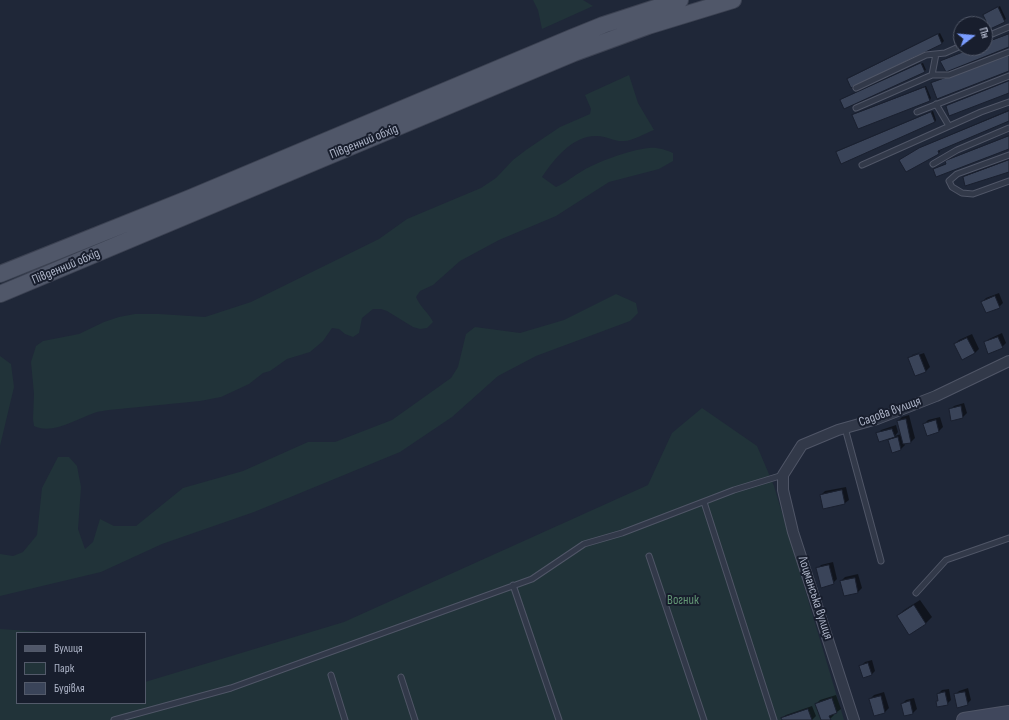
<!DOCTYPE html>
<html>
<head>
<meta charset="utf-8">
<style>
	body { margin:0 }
	#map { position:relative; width:1009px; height:720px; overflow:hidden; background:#1f2738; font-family:"Sofia Sans Condensed",sans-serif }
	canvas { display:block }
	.legend { position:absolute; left:16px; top:632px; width:130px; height:72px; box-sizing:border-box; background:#181e2d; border:1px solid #535a6a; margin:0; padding:5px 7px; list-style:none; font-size:12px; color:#acb3c6 }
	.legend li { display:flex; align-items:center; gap:8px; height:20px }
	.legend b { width:20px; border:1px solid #535a6a }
	.north { position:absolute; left:953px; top:16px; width:40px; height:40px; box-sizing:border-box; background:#181e2d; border:1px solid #535a6a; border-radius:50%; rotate:74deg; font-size:11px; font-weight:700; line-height:16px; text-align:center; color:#acb3c6 }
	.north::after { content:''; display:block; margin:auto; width:14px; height:18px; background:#799cfe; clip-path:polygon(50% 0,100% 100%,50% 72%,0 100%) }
</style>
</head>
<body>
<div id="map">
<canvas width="1009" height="720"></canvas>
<ul class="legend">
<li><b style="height:5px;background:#505769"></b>Вулиця</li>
<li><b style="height:11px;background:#213339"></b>Парк</li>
<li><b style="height:11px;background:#3a4459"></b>Будівля</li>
</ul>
<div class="north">Пн</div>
</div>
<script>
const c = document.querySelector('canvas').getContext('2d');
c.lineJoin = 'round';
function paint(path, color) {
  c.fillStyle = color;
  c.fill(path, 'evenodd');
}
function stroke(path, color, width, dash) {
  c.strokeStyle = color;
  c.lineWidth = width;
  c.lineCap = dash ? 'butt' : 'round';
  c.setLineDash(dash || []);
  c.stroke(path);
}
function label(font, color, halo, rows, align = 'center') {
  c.font = font + ' "Sofia Sans Condensed",sans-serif';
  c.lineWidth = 4;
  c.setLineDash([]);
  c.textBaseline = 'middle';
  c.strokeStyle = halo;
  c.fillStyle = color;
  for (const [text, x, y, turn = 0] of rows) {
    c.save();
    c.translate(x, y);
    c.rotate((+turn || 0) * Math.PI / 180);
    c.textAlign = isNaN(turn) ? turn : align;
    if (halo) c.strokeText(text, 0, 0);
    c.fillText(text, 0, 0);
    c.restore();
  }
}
paint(new Path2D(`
	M533,0H583L593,6L542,29L538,10Z
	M629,75L638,103L654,130C646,133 632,141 624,141C615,142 606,136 597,136C573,135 554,159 542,177L556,187C565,183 571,178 579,173C596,162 629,150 649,148C657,147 666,150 673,153V161L659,169L609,182L556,216L499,240L460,261L433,285L420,291L416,297C420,307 429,313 433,322L427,328L420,329L413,327L387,311L381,309H373L362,318L359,333L353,337L345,334L339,329L332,328L323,341L310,352L287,359L270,371L263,373L249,384L221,397L200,401L109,410C104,411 99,411 94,413C77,419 52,435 34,426L33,419L34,394L31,362L36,346L43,341L79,334L104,322L119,317L135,314H159L205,317L251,302L379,239L407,219L481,188L496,178L513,160L526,150L560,127L590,114L591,109L585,95Z
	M616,294L636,303L638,313L630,321L536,356L498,376L452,417L400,452L254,512L162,544L101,572L0,596V554L13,556L23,552L37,535L42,488L58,457H69L77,466L81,487L78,529L85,549L93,542L100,519L114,526H136L183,488L243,471L308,442H335L392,420L451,378L458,367L466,334L475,327L520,333L564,320Z
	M0,356L11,364L14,387L0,446Z
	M702,408L757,446L774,486L844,720H0V629L60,633H17V703H145V682L344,622L648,485L672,433Z`), '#213339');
paint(new Path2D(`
	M1000,6L1006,19L991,28L984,15Z
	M977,16L981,24H963L965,22Z
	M940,33L944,41L942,43L851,86L848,79L849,78Z
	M1009,34V46L941,61L972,48H985V43Z
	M1009,55V70L932,83L934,82Z
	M923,63L926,70L924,71L843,99Z
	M926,86L931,98L930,100L858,128L855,114Z
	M1009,110V120L939,150L940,152L938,153L900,160L922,147Z
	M933,111L936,120L935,122L837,152Z
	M1009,136V148L934,169L947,163L946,161L948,160Z
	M1009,160V171L964,177L966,175Z
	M999,293L1003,303L999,307L982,302L986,298Z
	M1002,333L1006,343L1002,347L985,343L989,339Z
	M972,334L979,349L975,353L955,344L959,340Z
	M923,351L912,355V357L924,353L930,367L926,371L916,375L909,358L913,355Z
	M964,403L967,413L963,417L952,420L950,410L954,406Z
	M909,415L915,438L911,442L904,443L905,445L901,449L892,451L889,438L878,434L881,430L896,425L898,432L895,436L901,434L898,421L902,417Z
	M940,417L943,427L939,431L924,424L928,420Z
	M846,487L849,500L845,503L823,508L821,495L825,491Z
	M833,562L837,579L833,583L817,569L821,565Z
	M858,574L862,588L858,592L845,595L841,581L845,577Z
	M920,600L932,617L926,623L910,634L898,616L904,610Z
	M872,660L875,671L872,674L861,666L865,662Z
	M968,688L971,700L967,704L955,695L959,691Z
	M949,689L951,700L947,704L937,702L939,699L938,694L942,690Z
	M884,692L889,708L885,712L875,715L870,699L874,695Z
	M836,695L841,709L834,714V715L830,719L822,720L816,704L820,700Z
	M914,698L917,709L913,713L905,715L902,704L906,700Z
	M812,706L816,716L812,720H783L782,718L786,715Z`), '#0007');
const building = new Path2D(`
	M998,7L1005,22L990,29L983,15Z
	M976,17L979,24H962V23Z
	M938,34L942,44L851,88L847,79Z
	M1009,34V47L946,72L940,61L973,48H985V43Z
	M1009,55V71L937,99L931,83Z
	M921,63L925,72L844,109L840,100Z
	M1009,81V93L949,116L946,106Z
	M925,87L930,101L858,129L852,115Z
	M1009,111V121L938,151L939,154L906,172L899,160L919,148Z
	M931,112L935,122L841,164L836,152Z
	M1009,136V149L936,177L933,169L946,164L945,161Z
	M1009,160V172L965,186L963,177Z
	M995,296L1000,308L986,313L981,302Z
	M998,337L1003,348L988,354L984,342Z
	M967,338L975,353L962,360L954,344Z
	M919,354L926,372L915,376L908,358Z
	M961,406L963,418L951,421L949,409Z
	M906,419L911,443L903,444L897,421Z
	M936,420L939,432L927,436L923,424Z
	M892,429L895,437L879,442L876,433Z
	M898,437L901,450L892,453L888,440Z
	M842,490L845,504L823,509L820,495Z
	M829,565L834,584L821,588L816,568Z
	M855,578L858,593L844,596L840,581Z
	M914,605L926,624L909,635L897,616Z
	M868,663L872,675L863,678L859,666Z
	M945,692L948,705L937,707L936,701H938L937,694Z
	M965,692L968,705L957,708L954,694Z
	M881,696L885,713L874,716L869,699Z
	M832,698L837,713L829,716L831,720H821L815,704Z
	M910,701L913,714L904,716L901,704Z
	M808,709L812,720H782L781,718Z`);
paint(building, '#3a4459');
stroke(building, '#1a202f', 1);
const lane = new Path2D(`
	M985,37L1009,27
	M932,75L936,54
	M856,88L926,55L945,53L961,46
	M936,104L949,126
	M856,108L932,75H949L1009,52
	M917,112L1009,76
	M1009,155L957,174L949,181L952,187L962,193L973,194L1009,181
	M933,164L957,150L1009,128
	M862,165L981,112L1009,102
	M845,428L881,561
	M704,502L774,720
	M649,556L704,720
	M513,585L559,720
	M916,593L946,560L1009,538
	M331,675L345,720
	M401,677L415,720
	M114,720L231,688L532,579L584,544L622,533L734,490L783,475`);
const street = new Path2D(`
	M854,720L793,532L783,490V475L802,445L838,430L877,419L936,396L1009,361`);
const secondary = new Path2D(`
	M964,720L1009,713`);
const primary = new Path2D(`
	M0,274L190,198L571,38L603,25L680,0
	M0,294L574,53L648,26L733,0`);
stroke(lane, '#505667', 7);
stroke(street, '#505667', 12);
stroke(secondary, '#505667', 16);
stroke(primary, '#3c4252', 18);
stroke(lane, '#323949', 5);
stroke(street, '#323949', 10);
stroke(secondary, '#40475c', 14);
stroke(primary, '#505769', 16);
label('13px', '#acb3c6', '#181e2d', [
	["Південний обхід",364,142,-22],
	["Південний обхід",66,267,-23],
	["Садова вулиця",890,412,-20],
	["Лоцманська вулиця",815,598,72]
]);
label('13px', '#639775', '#181e2d', [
	["Вогник",683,601]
]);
</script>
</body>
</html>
